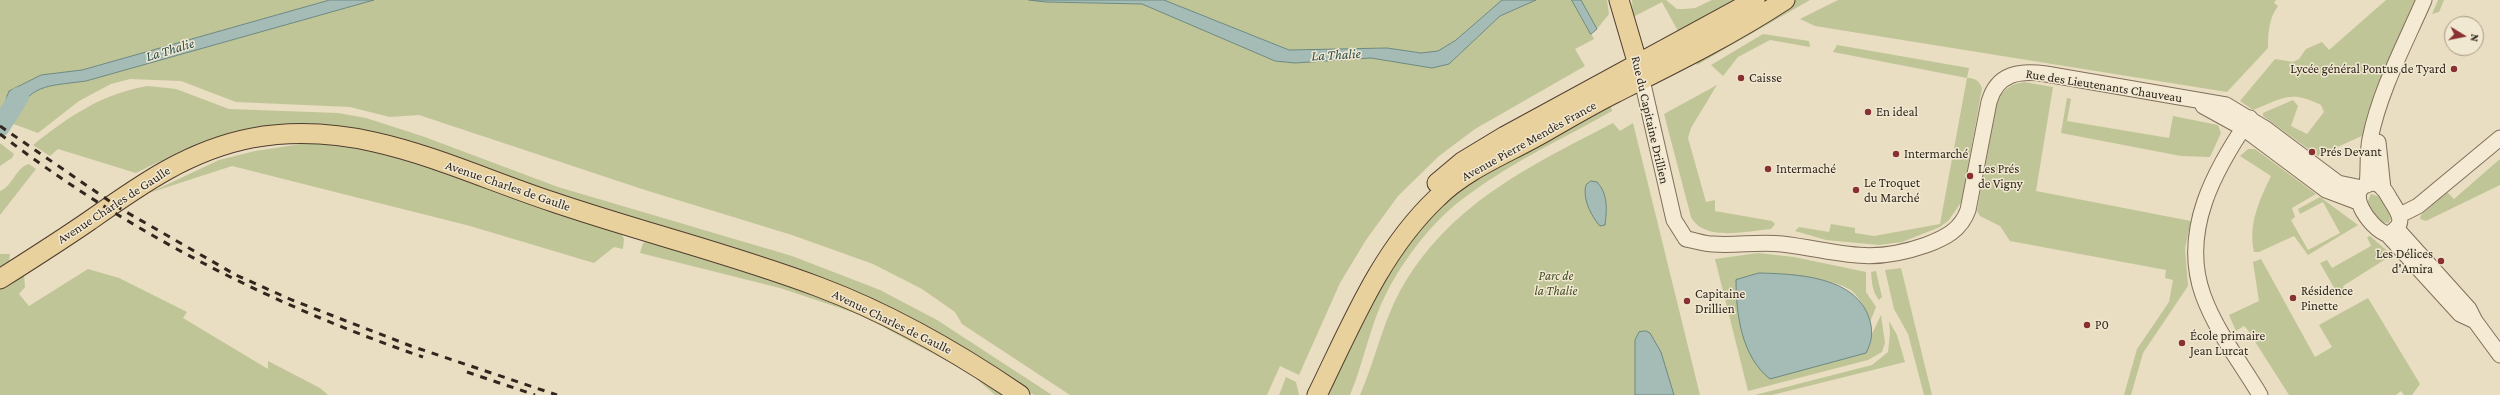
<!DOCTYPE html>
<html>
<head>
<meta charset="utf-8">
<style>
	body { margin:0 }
	#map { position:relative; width:2500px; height:395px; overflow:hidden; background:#e9ddc2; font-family:"Crimson Pro",serif }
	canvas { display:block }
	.north { position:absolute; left:2444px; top:16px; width:40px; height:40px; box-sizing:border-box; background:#f1e8d1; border:1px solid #a59b89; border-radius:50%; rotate:100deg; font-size:11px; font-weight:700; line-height:16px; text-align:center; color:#32271e }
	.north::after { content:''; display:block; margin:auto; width:14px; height:18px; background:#893132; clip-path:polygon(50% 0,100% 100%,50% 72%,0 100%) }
</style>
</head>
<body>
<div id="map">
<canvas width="2500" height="395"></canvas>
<div class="north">N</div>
</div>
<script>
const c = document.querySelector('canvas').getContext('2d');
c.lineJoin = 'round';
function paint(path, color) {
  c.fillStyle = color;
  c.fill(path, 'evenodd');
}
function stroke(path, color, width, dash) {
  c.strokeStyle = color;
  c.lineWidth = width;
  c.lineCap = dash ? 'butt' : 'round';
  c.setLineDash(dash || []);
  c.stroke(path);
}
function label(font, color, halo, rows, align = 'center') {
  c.font = font + ' "Crimson Pro",serif';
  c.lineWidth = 3;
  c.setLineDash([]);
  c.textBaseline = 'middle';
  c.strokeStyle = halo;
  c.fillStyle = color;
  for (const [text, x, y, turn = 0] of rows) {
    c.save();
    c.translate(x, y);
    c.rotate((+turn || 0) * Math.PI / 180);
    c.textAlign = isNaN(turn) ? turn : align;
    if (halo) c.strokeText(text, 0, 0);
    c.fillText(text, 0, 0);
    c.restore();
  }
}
paint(new Path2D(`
	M0,0H330L82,70L41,75L9,91L0,112Z
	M374,0H1028L1046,2L1142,4L1275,61L1295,63L1371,58L1432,68L1449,64L1500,16L1536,0H1572L1594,39L1575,49L1585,66L1475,129L1439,156L1398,196L1366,240L1340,283L1299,375L1280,366L1267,395H1070L962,324L955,312L922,289L873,264L792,235L645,190L419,115L390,117L350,107L236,102L181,81L130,79L111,84L79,101L38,133L8,122C34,83 42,87 86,81Z
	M1164,0H1502L1456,40L1438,51L1421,53L1387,48L1289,50Z
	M1581,0H1607L1609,14L1597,29Z
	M1632,0H1666L1677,9H1684L1695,8L1712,0H1738L1678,31L1662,2L1633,17Z
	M1794,0H1810L1697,65L1695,60Z
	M1838,0H2276L2274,3L2278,6C2269,18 2268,33 2268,48L2227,92L1815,26L1800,19Z
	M2386,0H2416L2368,113L2366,134L2318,156L2263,116V113L2293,100L2298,106L2291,126L2307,134L2324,112L2321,105C2290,90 2284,98 2253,110L2240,101L2275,59L2293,62L2299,59L2306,49L2322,42L2329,50Z
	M2438,0H2444L2439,12L2432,14Z
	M1763,34L1809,41L1810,47L1770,40L1738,57L1723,76L1711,65Z
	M1837,45L1969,68L1967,78C1974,78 1979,80 1982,88L1962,201L1949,220L1940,227L1902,242L1879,245L1826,240L1795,231L1799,227L1829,232L1831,224L1855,228V233L1874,236L1940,224L1967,78L1833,52Z
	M2024,82L2053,87L2036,191L2191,221L2185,248L2188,286L2143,353L2131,395H2124L2137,349L2169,302L2173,280L2165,278L2166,270L2010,241L2000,226L1980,216L1977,211L1997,99C2005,89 2011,84 2024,82Z
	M1717,85L1691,128L1688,138L1706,202L1715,200V211L1772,221L1775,224L1771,229C1748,231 1704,242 1691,217L1664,114Z
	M148,86L176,89L229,109L338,113L366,118L422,136L558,187L792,256L880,290L937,320L1052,395H1034L975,356L392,136C290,112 227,127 136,173L58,149L50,156L33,145C68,117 103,93 148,86Z
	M2067,98L2071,99L2067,121L2169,138L2173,116L2218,125L2221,133L2210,157L2181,156L2061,133Z
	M1610,103L1612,111C1564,138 1512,162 1468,195C1435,218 1405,257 1387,292C1370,324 1364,362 1350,395H1327L1380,283L1430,215L1484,170Z
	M1613,123L1620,131L1633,123L1700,395H1360C1375,361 1382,324 1400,291C1449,204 1528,167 1613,123Z
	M0,143L14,154L12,158L0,166Z
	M301,144H352L378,149L621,233L624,239L623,249L614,247L594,263L470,226L232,166L149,193L219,160L255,151Z
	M2248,149H2255L2316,194L2292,208L2295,217L2291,220L2308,250L2340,233L2323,202L2300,214L2298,209L2320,197L2358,225L2308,255L2294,236L2259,252H2254C2248,224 2259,201 2271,176L2240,156Z
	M2500,159V185L2426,221L2420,219L2421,215L2447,192L2454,199Z
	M29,164L36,169L0,215V191C13,186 16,167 29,164Z
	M2371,194L2383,198L2392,214L2391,219L2388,223L2379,222L2366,205Z
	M2370,236L2392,255L2343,286L2347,294L2340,298L2320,263L2327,260L2332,268L2371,246L2367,237Z
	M650,240L756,271L860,310L1010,395H995L971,374L861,315L780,288L640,253L643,243Z
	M1758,253L1794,257L1866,272V292L1876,307L1870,322C1868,312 1860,298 1852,291C1835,278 1780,273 1759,273L1870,345L1872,334L1881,315L1885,343L1882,352L1868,360L1748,391L1715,259Z
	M0,254H10L9,261L0,267Z
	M2261,259L2315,357L2332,347L2319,325L2368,298L2420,384L2412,395H2404L2401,391L2396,395H2289L2247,329L2244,326L2236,331L2229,315L2259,301L2253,262Z
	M1901,268L1932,395H1924L1908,334L1894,309L1885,270Z
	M88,269L119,278L187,312L183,318L268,369V361L320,388L328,395H0V289L24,274L25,287L19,294L29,306Z
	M1876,271L1882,297L1879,300C1872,291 1872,283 1871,272Z
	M1889,321L1897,335L1905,362L1772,395H1755L1872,365L1888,352L1890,333Z
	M1286,377L1296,382L1299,395H1279Z`), '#c0c597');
const water = new Path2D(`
	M330,0H374L86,81C42,87 34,83 8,122L0,116L9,91L41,75L82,70Z
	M1029,0H1164L1289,50L1387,48L1421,53L1438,51L1456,40L1502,0H1536L1500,16L1449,64L1432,68L1371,58L1295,63L1275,61L1142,4L1046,2Z
	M1572,0H1581L1597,29L1591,34Z
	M1591,181L1597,182C1608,194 1607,209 1605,225L1600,226C1591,216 1582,198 1586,185Z
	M1759,273C1797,274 1858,276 1870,321C1873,332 1872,342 1866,353L1770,379C1742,357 1736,316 1736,280Z
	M1646,331L1650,333L1661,352L1674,395H1635V340L1639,332Z`);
paint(water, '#a4bcb5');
stroke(water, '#6c8981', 1);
stroke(new Path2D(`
	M0,127L19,97`), '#a4bcb5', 20);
const minor = new Path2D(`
	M1642,80L1674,220L1686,239C1694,240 1704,244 1713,244C1736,246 1759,241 1782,244C1840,251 1866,266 1926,245C1945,238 1961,230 1968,210L1989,102C1997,73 2020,70 2046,74L2226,105L2266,129L2338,183L2362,188
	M2203,106L2243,128L2326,190L2358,202
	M2250,118C2215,169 2180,231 2203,295C2216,331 2241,363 2260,395
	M2378,142L2383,189
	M2375,183C2383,186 2386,192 2390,199C2399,213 2408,225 2387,234C2370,229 2339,185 2375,183Z
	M2367,185C2369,170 2367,154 2370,139C2380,90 2404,46 2424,0
	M2400,215L2418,206L2500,138
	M2396,228L2469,309L2475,321L2500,355
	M2387,234L2460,314L2475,321`);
const major = new Path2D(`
	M1619,0L1641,75
	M1437,183L1462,162L1505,136L1755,0
	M0,279C30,260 60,241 89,221C140,185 189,150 252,138C361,118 453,169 553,202C641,232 732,254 819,287C891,314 957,352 1020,395
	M1317,395C1351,326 1380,252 1437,198C1464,171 1501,156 1534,138C1561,123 1587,107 1615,93C1673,64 1730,36 1785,0`);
stroke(minor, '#816f5b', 17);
stroke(major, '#4f3e2f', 21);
stroke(minor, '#f5ebd4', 15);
stroke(major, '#e9d19d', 19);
stroke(new Path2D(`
	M0,126L121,209L236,275L292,300L411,346L557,395
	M0,134C128,232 271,305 423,357
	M467,372L535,395`), '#32271e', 3, [7, 7]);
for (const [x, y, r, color] of [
	[2454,69,4,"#893132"],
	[1741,78,4,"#893132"],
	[1868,112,4,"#893132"],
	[2312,152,4,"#893132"],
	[1896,154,4,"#893132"],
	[1768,169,4,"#893132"],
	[1970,176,4,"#893132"],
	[1856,190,4,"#893132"],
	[2441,261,4,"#893132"],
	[2293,298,4,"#893132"],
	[1687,301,4,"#893132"],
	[2087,325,4,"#893132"],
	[2182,343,4,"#893132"]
]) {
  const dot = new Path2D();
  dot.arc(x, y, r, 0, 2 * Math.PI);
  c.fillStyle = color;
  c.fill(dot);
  stroke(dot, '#f1e8d1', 1.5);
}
label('13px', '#32271e', '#f1e8d1', [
	["Lycée général Pontus de Tyard",2446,69,"right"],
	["Caisse",1749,78],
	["En ideal",1876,112],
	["Prés Devant",2320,152],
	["Intermarché",1904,154],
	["Intermaché",1776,169],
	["Les Prés",1978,169],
	["de Vigny",1978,184],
	["Le Troquet",1864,183],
	["du Marché",1864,198],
	["Les Délices",2433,254,"right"],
	["d'Amira",2433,269,"right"],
	["Résidence",2301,291],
	["Pinette",2301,306],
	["Capitaine",1695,294],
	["Drillien",1695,309],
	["P0",2095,325],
	["École primaire",2190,336],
	["Jean Lurcat",2190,351]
], 'left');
label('13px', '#32271e', '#f1e8d1', [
	["Rue des Lieutenants Chauveau",2104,86,9],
	["Rue du Capitaine Drillien",1650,120,77],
	["Avenue Pierre Mendès France",1529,141,-29],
	["Avenue Charles de Gaulle",508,186,19],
	["Avenue Charles de Gaulle",114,205,-33],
	["Avenue Charles de Gaulle",892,322,26]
]);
label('italic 13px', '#434c26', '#f1e8d1', [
	["Parc de",1556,276],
	["la Thalie",1556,291]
]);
label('italic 14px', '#2e504e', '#f1e8d1', [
	["La Thalie",170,50,-17],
	["La Thalie",1336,55,-3]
]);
</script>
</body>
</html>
